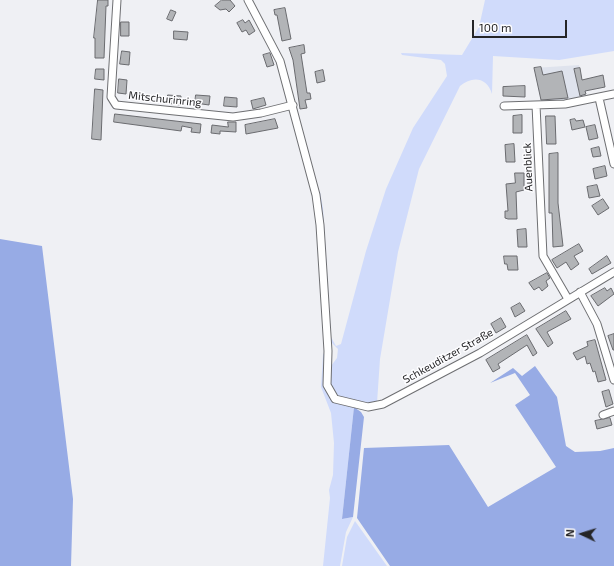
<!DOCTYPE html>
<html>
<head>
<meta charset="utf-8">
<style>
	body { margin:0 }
	#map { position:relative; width:614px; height:566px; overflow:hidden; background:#eff0f4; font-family:"Exo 2",sans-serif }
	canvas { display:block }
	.north { position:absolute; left:562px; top:514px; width:40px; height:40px; -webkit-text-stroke:3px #fdfdff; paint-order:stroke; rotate:274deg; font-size:11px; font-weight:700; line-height:16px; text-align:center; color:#252527 }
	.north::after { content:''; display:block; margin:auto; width:14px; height:18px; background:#252527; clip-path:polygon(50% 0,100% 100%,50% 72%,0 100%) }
	.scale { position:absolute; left:472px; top:20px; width:95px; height:18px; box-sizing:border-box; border:2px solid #252527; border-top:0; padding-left:5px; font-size:12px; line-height:14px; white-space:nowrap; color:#252527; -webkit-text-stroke:3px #fdfdff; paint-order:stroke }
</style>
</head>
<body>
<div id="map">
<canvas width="614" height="566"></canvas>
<div class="north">N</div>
<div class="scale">100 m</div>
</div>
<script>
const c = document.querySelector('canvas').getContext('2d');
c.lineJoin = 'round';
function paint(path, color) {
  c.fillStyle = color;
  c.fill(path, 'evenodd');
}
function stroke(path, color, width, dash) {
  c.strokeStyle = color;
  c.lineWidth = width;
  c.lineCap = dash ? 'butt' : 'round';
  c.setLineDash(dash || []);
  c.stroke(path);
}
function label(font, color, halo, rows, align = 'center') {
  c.font = font + ' "Exo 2",sans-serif';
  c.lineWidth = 3;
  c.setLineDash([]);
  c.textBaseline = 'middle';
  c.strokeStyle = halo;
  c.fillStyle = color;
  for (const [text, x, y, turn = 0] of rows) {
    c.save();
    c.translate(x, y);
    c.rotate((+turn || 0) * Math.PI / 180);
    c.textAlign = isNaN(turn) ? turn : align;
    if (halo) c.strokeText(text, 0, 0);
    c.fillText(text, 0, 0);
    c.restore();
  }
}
paint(new Path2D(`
	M579,65L586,97L570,100L542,103L534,68Z`), '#dfe3ed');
paint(new Path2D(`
	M485,0H614V51L559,60L493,56L492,94C487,77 472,76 460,86L419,169L398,252L380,359L377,403C360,404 341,402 330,388L331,366L337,358L338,349L331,342L318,194L320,192L323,208L331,337L336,346L341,344L366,251L386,189L413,128L447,76L445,64L441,60L402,55L401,53L462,55L479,27Z
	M324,353C326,356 326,360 326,365C326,392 324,400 354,407L342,519L353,517L346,532L340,566H323L330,498L329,490L333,475L334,443L331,413L321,387L323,355Z
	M355,521L387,566H342L347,537Z`), '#d0dbfb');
paint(new Path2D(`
	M0,239L42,246L73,499L71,566H0Z
	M535,366L557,397L566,446L575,452L600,451L614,448V566H390L357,518L364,448L449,445L488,507L556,467L515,405L530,395L515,373L490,383L513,368L522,376Z
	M354,407L361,412L364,417L353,517L342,519Z`), '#97abe5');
const building = new Path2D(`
	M98,0H108V6H106L104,58H95V38H94Z
	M222,0H230L235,6L229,12L226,9L220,10L215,6Z
	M285,8L291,39L282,41L277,15H275L274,10Z
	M171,10L176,12L172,21L167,19Z
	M243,20L245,23L249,20L255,31L249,35L246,30L242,32L237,23Z
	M121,22H129V36H121Z
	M174,31L188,32L187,40L174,39Z
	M304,45L305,53L301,54L307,93H310L311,99L305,100L307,108L300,109L293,60L289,48Z
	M122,51L130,52L129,65L120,64Z
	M270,53L274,65L267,67L263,55Z
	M541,67L543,75L562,71L568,98L541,100L534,68Z
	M580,68L582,80L603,75L605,87L585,91L586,94L580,96L574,69Z
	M96,69H104V80L95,79Z
	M323,70L325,81L317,83L315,72Z
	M119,79L127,80L126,94L118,93Z
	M525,86V97L503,96V87Z
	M95,89L103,90L101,140L92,139Z
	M168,95L181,96L180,105L167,103Z
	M196,95L210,96L209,105L195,103Z
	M225,97L237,98V107L224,106Z
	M264,98L266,105L253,109L251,101Z
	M115,114L201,124L200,133L191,132L192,128L182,126L181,131L114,122Z
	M522,115V133H513V116Z
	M546,116H555L556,144H547Z
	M275,119L278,128L246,134L245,125Z
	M575,119L576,121L583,120L585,127L572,130L570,120Z
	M228,122H236V132L220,131V134L211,133L212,125L228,127Z
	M595,125L598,138L589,140L586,127Z
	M514,144L515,162H506L505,145Z
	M599,147L601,156L593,157L591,149Z
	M558,153V203L563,246L553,247L552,213H549V154Z
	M605,166L607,176L595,179L593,169Z
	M515,173H524V190L516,192L517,219H508L505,218V211H508L506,184L515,183Z
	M597,185L600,196L589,198L587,187Z
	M603,199L609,208L598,215L592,206Z
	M526,229L527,247H518L517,230Z
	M579,244L583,251L574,256L579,264L571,270L566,262L557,268L552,260Z
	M504,256H517L518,270H508L507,264H505Z
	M607,256L611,263L592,274L589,269Z
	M547,273L550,278L546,281L548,286L542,291L539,287L534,290L529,283Z
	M605,288L607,291L611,288L614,294L598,306L591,296Z
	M520,303L525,311L515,317L511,308Z
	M566,311L571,319L547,332L553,343L548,347L536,329Z
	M501,318L506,327L496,333L491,324Z
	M614,334V350H613L608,336Z
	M527,335L537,353L533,356L527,345L498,364L500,368L493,372L486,360Z
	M595,340L606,380L598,382L595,371L593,372L590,363L587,364L585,356L577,360L573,353L588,346L587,342Z
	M609,390L613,404L606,407L602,392Z
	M610,418L612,425L597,429L595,421Z`);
paint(building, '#b2b4b7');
stroke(building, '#6a6b6f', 1);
const minor = new Path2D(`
	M117,0L111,97L116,105L233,117L261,113L293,105
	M248,0L280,61L316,195L320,225L328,351L327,385L335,399L368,407L383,404L480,353L614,272
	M599,98L614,164
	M536,105L543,256L568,299
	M504,106L565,104L614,94
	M580,292L597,324L614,380
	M603,415L614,411`);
stroke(minor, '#6e6f72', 9);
stroke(minor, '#fff', 7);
label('11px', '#252527', '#fdfdff', [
	["Mitschurinring",165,99,6],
	["Auenblick",528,167,-92],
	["Schkeuditzer Straße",448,356,-29]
]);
</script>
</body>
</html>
